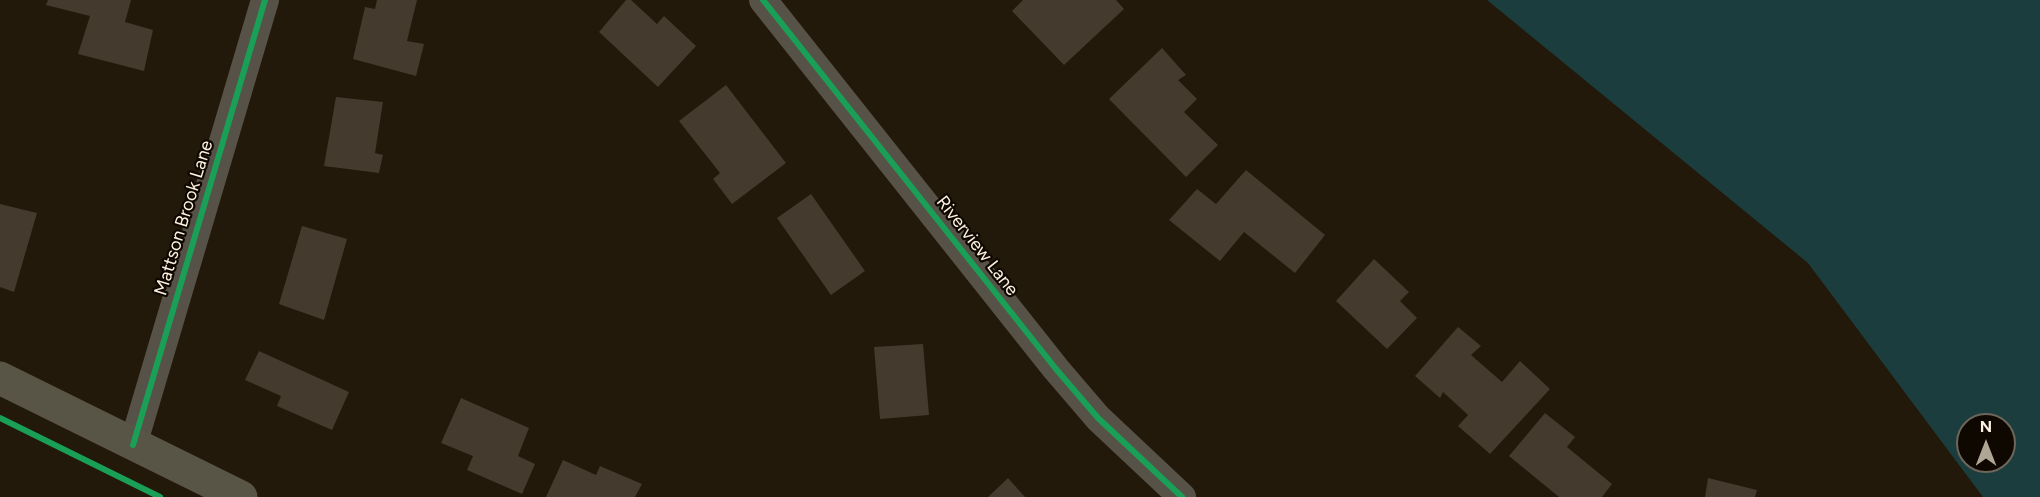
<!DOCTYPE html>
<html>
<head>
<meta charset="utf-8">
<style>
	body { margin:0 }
	#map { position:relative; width:2040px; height:497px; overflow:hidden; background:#22190a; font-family:Figtree,sans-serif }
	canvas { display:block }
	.north { position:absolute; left:1956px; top:413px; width:60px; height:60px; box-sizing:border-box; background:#0f0801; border:2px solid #6e665b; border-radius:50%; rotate:0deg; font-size:16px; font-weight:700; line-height:24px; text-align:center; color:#fdf2e1 }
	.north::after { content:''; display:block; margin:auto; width:21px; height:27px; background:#b0a696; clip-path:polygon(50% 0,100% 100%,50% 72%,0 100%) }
</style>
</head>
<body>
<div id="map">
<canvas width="2040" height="497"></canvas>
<div class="north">N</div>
</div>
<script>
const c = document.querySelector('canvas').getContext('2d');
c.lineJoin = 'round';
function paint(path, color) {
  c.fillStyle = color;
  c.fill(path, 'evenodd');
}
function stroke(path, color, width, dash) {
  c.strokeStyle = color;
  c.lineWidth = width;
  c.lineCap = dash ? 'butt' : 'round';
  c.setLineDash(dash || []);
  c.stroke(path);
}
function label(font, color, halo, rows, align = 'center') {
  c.font = font + ' Figtree,sans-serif';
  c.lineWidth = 4.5;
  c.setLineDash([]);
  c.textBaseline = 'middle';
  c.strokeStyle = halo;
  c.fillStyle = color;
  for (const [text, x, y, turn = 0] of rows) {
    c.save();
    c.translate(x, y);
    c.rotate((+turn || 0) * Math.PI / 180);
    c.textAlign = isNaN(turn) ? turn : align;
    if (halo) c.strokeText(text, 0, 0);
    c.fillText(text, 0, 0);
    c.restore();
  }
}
paint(new Path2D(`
	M1487,0H2040V497H1983L1808,263ZM1968,425H2004V461H1968Z`), '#1c3d3e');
paint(new Path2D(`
	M48,0H131L125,22L153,30L144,71L78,54L90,16L46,5Z
	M377,0H417L407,41L424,44L416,76L353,59L365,7L375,9Z
	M626,0H631L657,24L664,16L696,46L658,87L599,32Z
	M1023,0H1116L1124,9L1064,65L1012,11Z
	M1162,48L1186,75L1178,80L1197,99L1184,112L1218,145L1186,177L1109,99Z
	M726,85L786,163L732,204L713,179L720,173L679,121Z
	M336,97L383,102L375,153L383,155L379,173L324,166Z
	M1246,170L1325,235L1295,273L1244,232L1220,261L1169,220L1197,189L1216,204Z
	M811,194L865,271L831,295L777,218Z
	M0,204L37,213L14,292L0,287Z
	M302,226L347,239L324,320L279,304Z
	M1374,259L1409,292L1400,301L1417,318L1387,349L1336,301Z
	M1458,327L1481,346L1471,355L1502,382L1520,361L1550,389L1490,454L1458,426L1468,415L1443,392L1440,398L1415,376Z
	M923,344L929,415L880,419L874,347Z
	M259,351L349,392L332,430L277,406L281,396L245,380Z
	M461,398L529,428L518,456L535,464L522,494L467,470L473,456L441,443Z
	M1545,413L1575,437L1567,447L1612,484L1602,497H1559L1509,456Z
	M563,460L596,475L600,466L642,484L635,497H546Z
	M1008,478L1025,497H988Z
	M1708,478L1757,490L1755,497H1705Z`), '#443a2d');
stroke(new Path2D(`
	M763,0L1056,369L1098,418L1182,497
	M133,445L265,0`), '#575247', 28);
stroke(new Path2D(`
	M0,378L241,497`), '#585446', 33);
stroke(new Path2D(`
	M763,0L1056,369L1098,418L1182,497
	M0,418L160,497
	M133,445L265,0`), '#1a9f57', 6);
label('18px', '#fdf2e1', '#0f0801', [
	["Mattson Brook Lane",184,218,-73],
	["Riverview Lane",977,246,52]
]);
</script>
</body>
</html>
